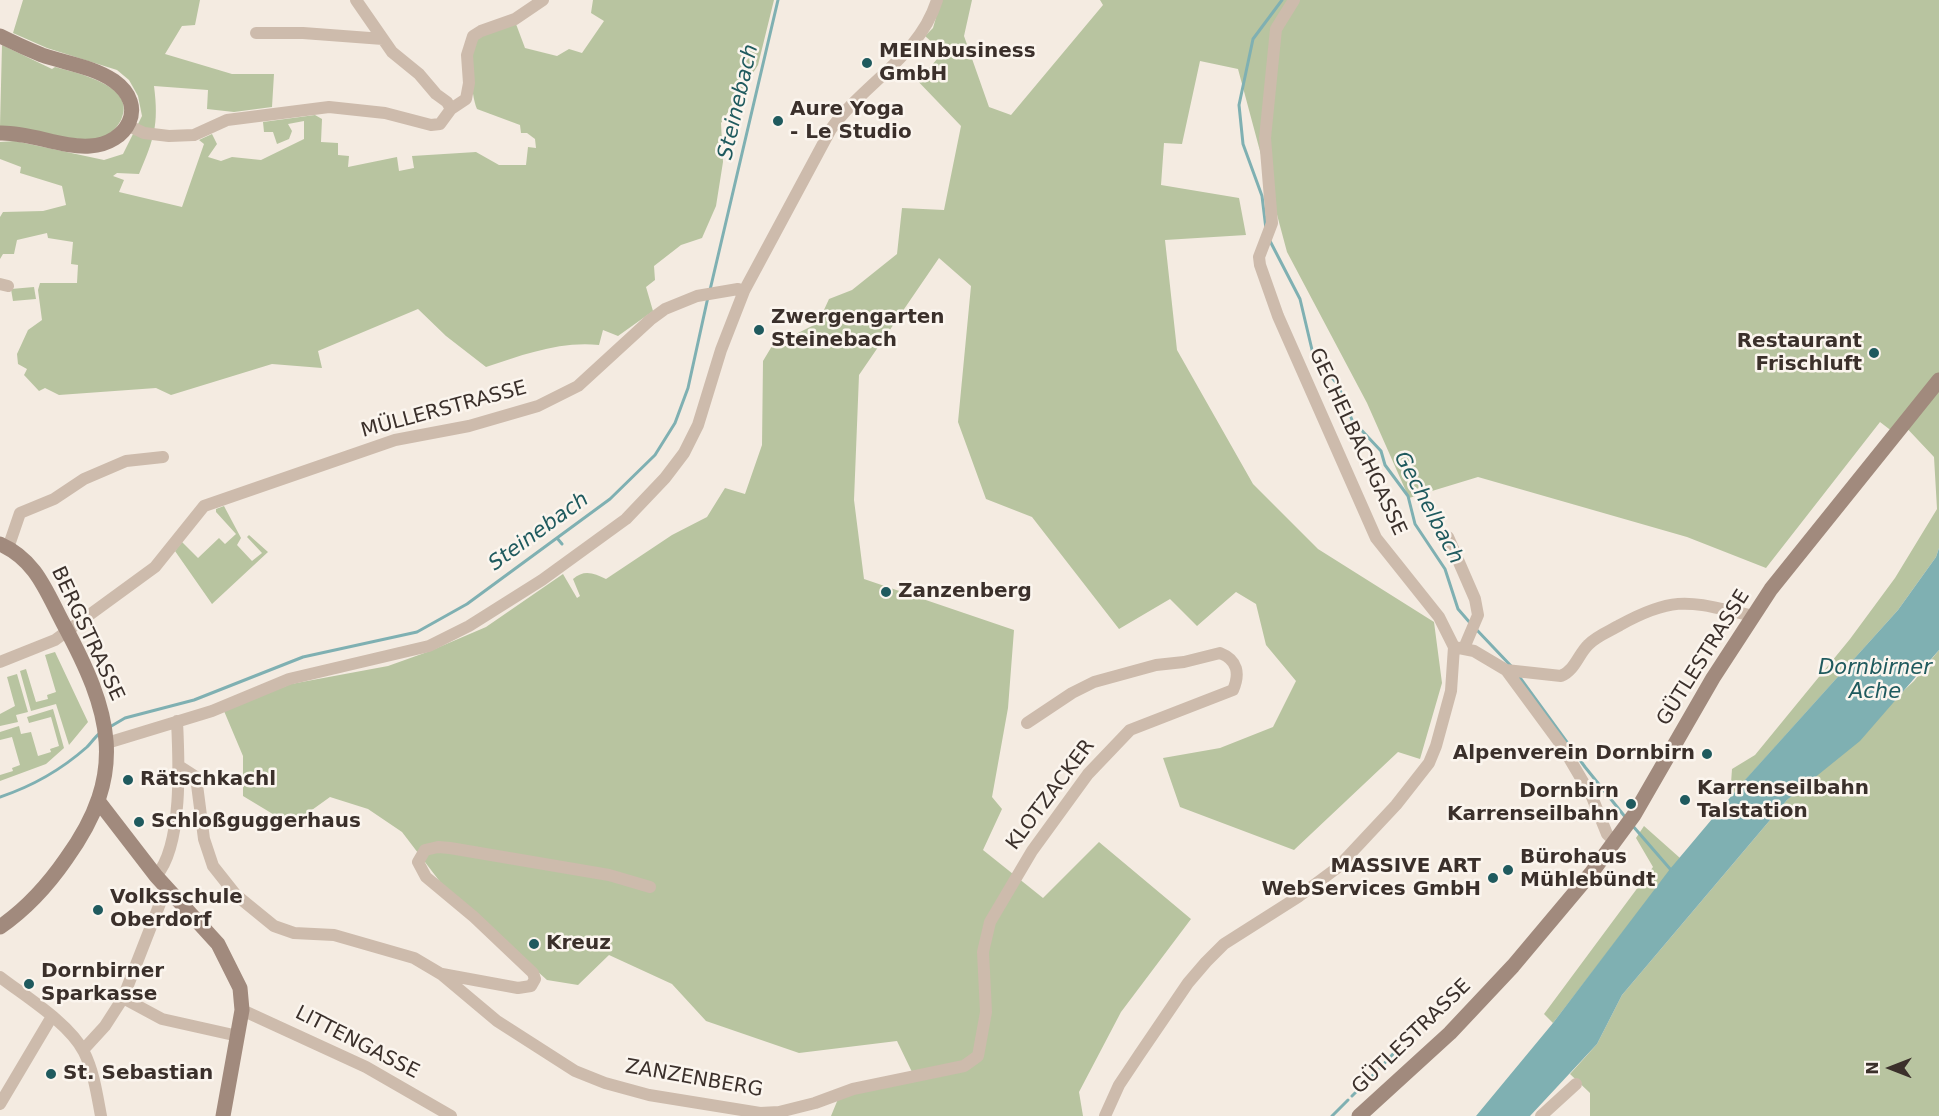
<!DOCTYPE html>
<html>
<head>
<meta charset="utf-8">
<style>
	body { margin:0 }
	#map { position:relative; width:1939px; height:1116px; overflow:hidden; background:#f4ebe1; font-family:"DejaVu Sans",sans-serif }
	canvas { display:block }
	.north { position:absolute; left:1861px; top:1038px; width:60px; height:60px; -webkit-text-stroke:4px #fbf5ee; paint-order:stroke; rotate:270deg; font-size:16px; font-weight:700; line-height:24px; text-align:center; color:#3b302b }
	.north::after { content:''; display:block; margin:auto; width:21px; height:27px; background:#3b302b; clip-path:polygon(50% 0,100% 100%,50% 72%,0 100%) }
</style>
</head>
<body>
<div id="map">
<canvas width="1939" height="1116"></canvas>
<div class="north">N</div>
</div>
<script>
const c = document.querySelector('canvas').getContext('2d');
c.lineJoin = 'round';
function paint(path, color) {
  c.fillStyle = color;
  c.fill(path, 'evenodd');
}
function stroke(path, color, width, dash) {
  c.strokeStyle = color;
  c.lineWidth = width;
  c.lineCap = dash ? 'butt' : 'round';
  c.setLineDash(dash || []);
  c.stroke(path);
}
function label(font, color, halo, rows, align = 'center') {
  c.font = font + ' "DejaVu Sans",sans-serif';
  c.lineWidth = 5;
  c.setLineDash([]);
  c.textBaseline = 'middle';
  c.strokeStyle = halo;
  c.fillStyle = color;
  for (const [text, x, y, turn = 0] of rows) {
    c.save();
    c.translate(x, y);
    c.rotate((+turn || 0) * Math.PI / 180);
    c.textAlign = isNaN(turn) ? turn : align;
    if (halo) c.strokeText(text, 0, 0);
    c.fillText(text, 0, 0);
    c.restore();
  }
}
paint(new Path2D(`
	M23,0H200L195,25L182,26L165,54L232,74H274L272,107L234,112L207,109L208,90L154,86C159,125 154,139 139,174L117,173L113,176L124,180L119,192L182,207L204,144L199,140L212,134L217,144L208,157L221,161L232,157L261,160L304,139V121L288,124L292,131L289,139L277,144L273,132H264L263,122L315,115L322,119L321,142L338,143V155L349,156L348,167L397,157L399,171L414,168L412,156L476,152L499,165H526L528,147L536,148L535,139L527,133H521L520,125L477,109C471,95 466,46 480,37C490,31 505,28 516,24L525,48L557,56L569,49L582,53L604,21L591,13L593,0H774L758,65L721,123L723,162L716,206L702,238L681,245L654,266L655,280L646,287L653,311L618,336L603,330L599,345C559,341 523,355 486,367L446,336L418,309L318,351L322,368L272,364L171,395L156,388L59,395L45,388L39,391L24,375L27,369L18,364L17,354L28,330L42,320L38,290L40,283H77L78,265L71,264L73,242L48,238L47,233L17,240L14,254H3L0,259V217L3,212L43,211L66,205L62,186L20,173L21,167L0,159V142L15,141L104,160L123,154L142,116L138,96L129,80L117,70L47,48L13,33Z
	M941,0H972L964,36L989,107L1011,115L1103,5L1100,0H1939V548L1936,557L1898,610L1730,797L1732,769L1755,755L1850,639L1895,578L1937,509L1934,457L1901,422L1893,432L1880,422L1766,568L1687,537L1478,477L1409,498L1367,403L1287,252L1238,69L1200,61L1182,144L1164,143L1161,185L1239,198L1246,235L1165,240L1177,350L1253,484L1318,549L1434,622L1442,683L1420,759L1398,752L1294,850L1180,807L1163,758L1220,748L1273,727L1296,681L1266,645L1256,604L1236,592L1197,626L1170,599L1119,629L1032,517L986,499L958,422L971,286L939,258L859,375L854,500L864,579L1014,630L1008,708L992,797L1002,809L983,850L1043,898L1099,842L1191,919L1121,1012L1079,1092L1083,1116H831L838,1099L912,1072L897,1041L799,1053L706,1021L672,984L609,955L578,985L547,980L444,887L402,832L368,809L330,797L291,825L243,796V756L224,711L291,684L388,666L430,651L486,627L563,574L577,598L580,596L573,579C584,569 594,573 606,579L672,535L707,517L725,488L745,494L762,445L763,361L772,346H789L794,335L818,323L829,299L852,290L897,254L902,208L944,210L961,126L912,75L919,67L926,72L943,52L925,36L933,28Z
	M2,45L52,69L55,67C77,73 138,86 121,120C116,129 110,135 101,138C77,144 27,128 0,126Z
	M34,287L36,299L13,301L11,289Z
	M224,506L241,538L237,545L252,561L262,553L247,537L249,535L268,552L212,604L175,551L182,542L198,558L219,538L225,544L236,534L216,512V509Z
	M1939,650V1116H1590V1093L1570,1074L1597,1044L1622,995L1787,800L1914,681Z
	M55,652L88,722L69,745L56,704L31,711L20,671L26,669L36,702L48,699L47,695L56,692L45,655Z
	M17,674L28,712L16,715L18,722L0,726V714L15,706L7,677Z
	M53,709L64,748L46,764L0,781V775L13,771L12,768L20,765L12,737L0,740V732L19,726L21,734L31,732L38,756L51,752L50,749L59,746L51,717L29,723L27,717Z
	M1644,826L1680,858L1553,1023L1544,1014L1653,867L1636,838Z`), '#b8c4a0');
paint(new Path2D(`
	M1939,548V650L1860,741L1787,800L1622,995L1597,1044L1530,1116H1476L1553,1023L1670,869L1744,781L1898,610L1936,557Z`), '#7fb0b2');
stroke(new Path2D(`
	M1266,229L1262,196L1243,144L1239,105L1253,39L1282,0
	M1270,241L1300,299L1313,354L1338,385L1352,420L1381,451L1385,465L1408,496L1415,524L1445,569L1458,609L1471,624
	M710,290L778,0
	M557,538L562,544
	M1475,628L1512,667
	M1518,675L1585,767L1626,818
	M108,728L125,718L194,700L303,657L417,632L467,604L610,499L655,455L675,423L688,388L708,297
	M0,797C33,786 61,770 87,747C91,743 95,737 100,733
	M1632,825L1671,870
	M1380,1068L1393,1054
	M1352,1096L1376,1072
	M1332,1116L1348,1100`), '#7fb0b2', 3);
stroke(new Path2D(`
	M356,0L392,52L419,74L436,94L447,102L451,109
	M256,33H303L383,39
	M129,126L144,133L169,136L194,135L227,120L329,107L385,113L431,125L440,124L451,109L466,99L469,83L467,55L473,36L481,31L515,19L543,0
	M0,284L8,286
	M1448,537L1475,599L1478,615L1464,648
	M8,548L20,513L54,499L84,479L126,461L163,457
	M1454,647L1474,651L1506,670L1562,746L1592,797L1607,834L1615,842
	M0,662L55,640L155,567L204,506L395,440L469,426L538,406L578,386L650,320L665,309L697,296L738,289L744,291
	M1506,670L1561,676C1575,670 1578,655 1588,645C1596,636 1610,631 1620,625C1678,593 1692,603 1754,616
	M107,743L212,711L289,679L429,646L469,626L542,580L626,519L665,478L684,453L698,425L721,350L744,291L831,129C863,84 920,56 937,0
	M179,766L196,777L204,839L213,866L236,895L274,926L294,933L334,935L414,958L441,974L497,1021L575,1071L605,1083L649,1095L760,1113L779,1112L815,1103L853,1089L964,1066L978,1056L986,1012L983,952L990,922L1032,851L1088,774L1130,730L1233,690C1240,674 1238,660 1220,653L1184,662L1156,665L1094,682L1072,693L1027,723
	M156,876C183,846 179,761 177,721
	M442,974L518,988L531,986L535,979L533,973L474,917L426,877L418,862L425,850L438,847L450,848L609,875L650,887
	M0,977C26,997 69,1023 84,1052C94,1072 97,1095 101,1116
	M123,998L162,1019L238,1036
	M242,1010L366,1067L451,1116
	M83,1050L105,1026L123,998L166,888
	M0,1104L51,1018
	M1105,1116L1119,1085L1139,1055L1188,983L1206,962L1224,944L1298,897L1337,868L1396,805L1429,763L1436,746L1451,691L1454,647L1439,617L1376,538L1278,316L1260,265L1259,257L1272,223L1265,138L1276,29L1294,0
	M1541,1116L1576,1084`), '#cdbbac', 12);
stroke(new Path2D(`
	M0,36C14,43 27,49 42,55C65,63 94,67 114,81C149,106 127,144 90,146C62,148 30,132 0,133
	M0,544C36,560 46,591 63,623C111,712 129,772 66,859C48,885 26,909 0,927
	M99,802L156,876L218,944L240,988L242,1010L223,1116
	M1359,1116L1450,1033L1513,966L1592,872L1634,815L1713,678L1771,589L1939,380`), '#a18a7d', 15);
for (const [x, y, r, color] of [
	[867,63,6,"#1f5a5e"],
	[778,121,6,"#1f5a5e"],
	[759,330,6,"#1f5a5e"],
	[1874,353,6,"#1f5a5e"],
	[886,592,6,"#1f5a5e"],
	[1707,754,6,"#1f5a5e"],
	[128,780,6,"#1f5a5e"],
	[1685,800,6,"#1f5a5e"],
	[1631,804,6,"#1f5a5e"],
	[139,822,6,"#1f5a5e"],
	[1508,870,6,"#1f5a5e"],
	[1493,878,6,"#1f5a5e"],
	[98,910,6,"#1f5a5e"],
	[534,944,6,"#1f5a5e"],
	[29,984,6,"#1f5a5e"],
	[51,1074,6,"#1f5a5e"]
]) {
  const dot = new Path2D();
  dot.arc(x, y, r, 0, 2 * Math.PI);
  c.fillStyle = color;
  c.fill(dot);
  stroke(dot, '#fbf5ee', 2);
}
label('bold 20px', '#3b302b', '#fbf5ee', [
	["MEINbusiness",879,52],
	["GmbH",879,75],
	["Aure Yoga",790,110],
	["- Le Studio",790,133],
	["Zwergengarten",771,318],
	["Steinebach",771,341],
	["Restaurant",1862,342,"right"],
	["Frischluft",1862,365,"right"],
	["Zanzenberg",898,592],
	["Alpenverein Dornbirn",1695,754,"right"],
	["Rätschkachl",140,780],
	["Karrenseilbahn",1697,789],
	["Talstation",1697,812],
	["Dornbirn",1619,792,"right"],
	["Karrenseilbahn",1619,815,"right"],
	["Schloßguggerhaus",151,822],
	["Bürohaus",1520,858],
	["Mühlebündt",1520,881],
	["MASSIVE ART",1481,867,"right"],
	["WebServices GmbH",1481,890,"right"],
	["Volksschule",110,898],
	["Oberdorf",110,921],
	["Kreuz",546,944],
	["Dornbirner",41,972],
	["Sparkasse",41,995],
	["St. Sebastian",63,1074]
], 'left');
label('20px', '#3b302b', '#fbf5ee', [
	["MÜLLERSTRASSE",444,410,-15],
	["GECHELBACHGASSE",1357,442,65],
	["BERGSTRASSE",87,634,65],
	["GÜTLESTRASSE",1704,658,-58],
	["KLOTZACKER",1051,795,-53],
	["GÜTLESTRASSE",1412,1037,-44],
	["LITTENGASSE",357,1043,27],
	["ZANZENBERG",694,1079,10]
]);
label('italic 21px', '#1f5a5e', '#fbf5ee', [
	["Steinebach",739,102,-77],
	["Gechelbach",1428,508,62],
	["Steinebach",539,532,-36],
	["Dornbirner",1875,669],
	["Ache",1875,693]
]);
</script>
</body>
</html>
